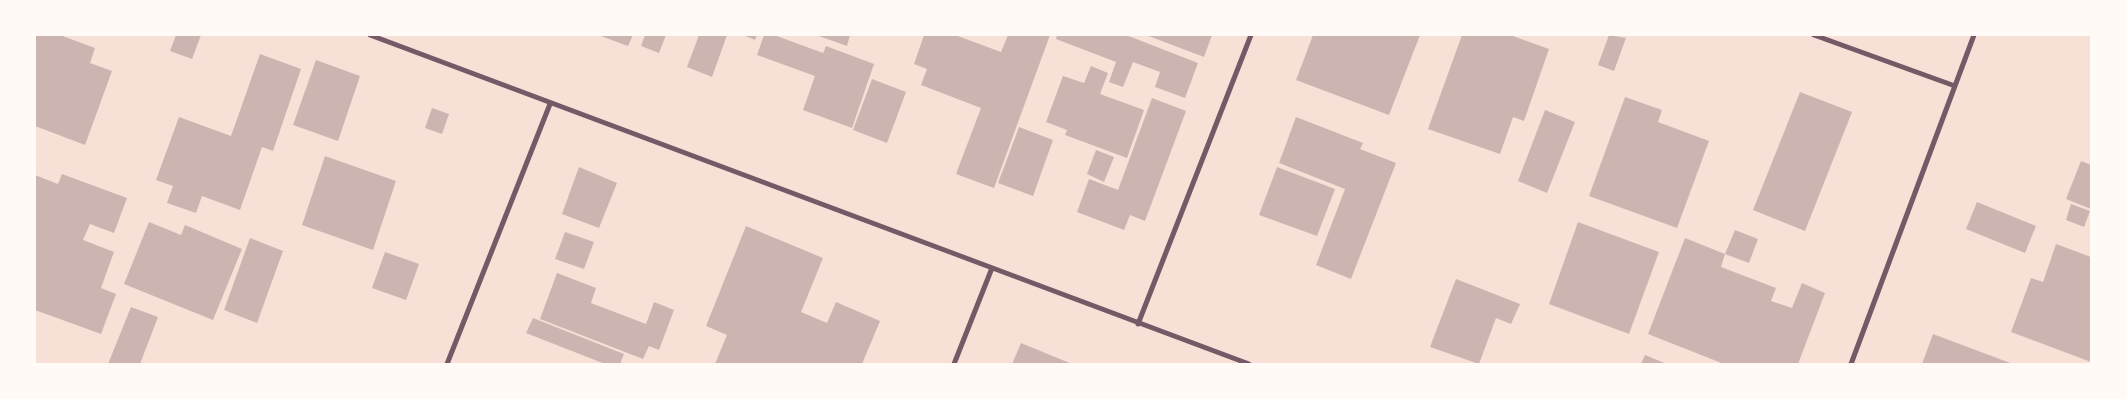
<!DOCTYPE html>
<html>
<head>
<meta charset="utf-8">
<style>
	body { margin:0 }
	#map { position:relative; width:2126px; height:399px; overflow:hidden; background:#f7e1d7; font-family:"Alegreya Sans",sans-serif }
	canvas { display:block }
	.frame { position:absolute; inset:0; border:36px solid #fffaf5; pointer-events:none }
</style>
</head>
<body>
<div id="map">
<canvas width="2126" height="399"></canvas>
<div class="frame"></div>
</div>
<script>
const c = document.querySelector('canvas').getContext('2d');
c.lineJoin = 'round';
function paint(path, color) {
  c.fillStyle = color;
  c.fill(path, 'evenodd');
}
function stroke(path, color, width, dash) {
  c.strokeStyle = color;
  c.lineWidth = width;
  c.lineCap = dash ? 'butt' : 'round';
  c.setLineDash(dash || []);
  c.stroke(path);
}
paint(new Path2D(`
	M35,35H60L95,48L90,63L112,71L85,145L35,126Z
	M176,35H201L192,59L170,51Z
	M598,35H633L628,46Z
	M645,35H666L659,53L641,46Z
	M699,35H727L712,77L687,67Z
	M743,35H757L755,40Z
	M764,35H774L823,53L826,46L874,64L852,128L803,110L815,76L757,55Z
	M816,35H850L847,46Z
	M924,35H955L1001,52L1008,35H1050L994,188L956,174L981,108L921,85L927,69L914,64Z
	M1057,35H1126L1198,63L1185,98L1155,87L1160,72L1133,62L1123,87L1109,82L1116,62L1056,39Z
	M1146,35H1212L1204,57Z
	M1313,35H1420L1389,115L1296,80Z
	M1462,35H1510L1549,49L1524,121L1513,117L1500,154L1428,129Z
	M1609,35L1626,38L1614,71L1598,65Z
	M260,54L301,69L273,151L262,147L240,210L202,196L196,213L167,203L173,186L156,180L179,117L231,136Z
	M316,60L360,76L338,141L293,125Z
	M1091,66L1108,73L1100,94L1144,110L1127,158L1065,135L1067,130L1046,122L1063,76L1084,83Z
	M872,79L906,92L887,143L853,130Z
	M1800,92L1852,112L1805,231L1753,210Z
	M1625,97L1662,110L1658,122L1709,141L1677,228L1589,196Z
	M1152,98L1186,111L1145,221L1130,215L1124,230L1077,212L1089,179L1118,190Z
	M432,108L449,114L442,134L425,128Z
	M1545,110L1575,122L1547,193L1518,181Z
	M1296,117L1363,143L1360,149L1396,163L1351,279L1316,265L1345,189L1279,163Z
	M1019,127L1053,140L1033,196L998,183Z
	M1096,150L1114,157L1104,182L1087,174Z
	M325,156L396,181L373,250L302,225Z
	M2081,161L2091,165V209L2066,199Z
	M579,167L617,183L599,228L562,214Z
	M1277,167L1335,189L1317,236L1259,215Z
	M62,174L127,198L114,233L90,224L83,240L114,252L101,288L116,294L101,334L35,310V175L58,184Z
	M1977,202L2036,226L2025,253L1966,229Z
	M2071,204L2090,211L2084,227L2066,220Z
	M149,222L181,235L185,225L242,249L213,320L124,284Z
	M1578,222L1659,252L1629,334L1549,304Z
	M746,226L823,258L801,312L827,323L836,302L880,321L862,364H715L727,335L706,326Z
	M1735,230L1758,239L1749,263L1725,254Z
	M565,232L594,242L584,269L555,259Z
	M250,238L283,251L257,323L224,310Z
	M1685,238L1725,254L1721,267L1776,288L1771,301L1792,308L1802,283L1825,293L1798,364H1724L1648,334Z
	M2056,244L2091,257V362L2011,332L2031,278L2043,282Z
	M385,252L419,264L406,300L372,288Z
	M557,273L596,288L591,303L646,324L654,302L674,310L659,350L649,346L643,359L540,319Z
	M1456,279L1520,304L1511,324L1496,318L1479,364L1430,347Z
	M131,307L158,317L140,364H108Z
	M533,318L624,354L620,364H605L526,333Z
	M1933,334L2013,364H1922Z
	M1021,343L1072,364H1012Z
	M1645,355L1667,364H1641Z`), '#ccb4b1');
stroke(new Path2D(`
	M370,35L1249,364
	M1814,35L1955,86
	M1138,324L1251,35
	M447,364L550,104
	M954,364L992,268
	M1851,364L1974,35`), '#755966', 5);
</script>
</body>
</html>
